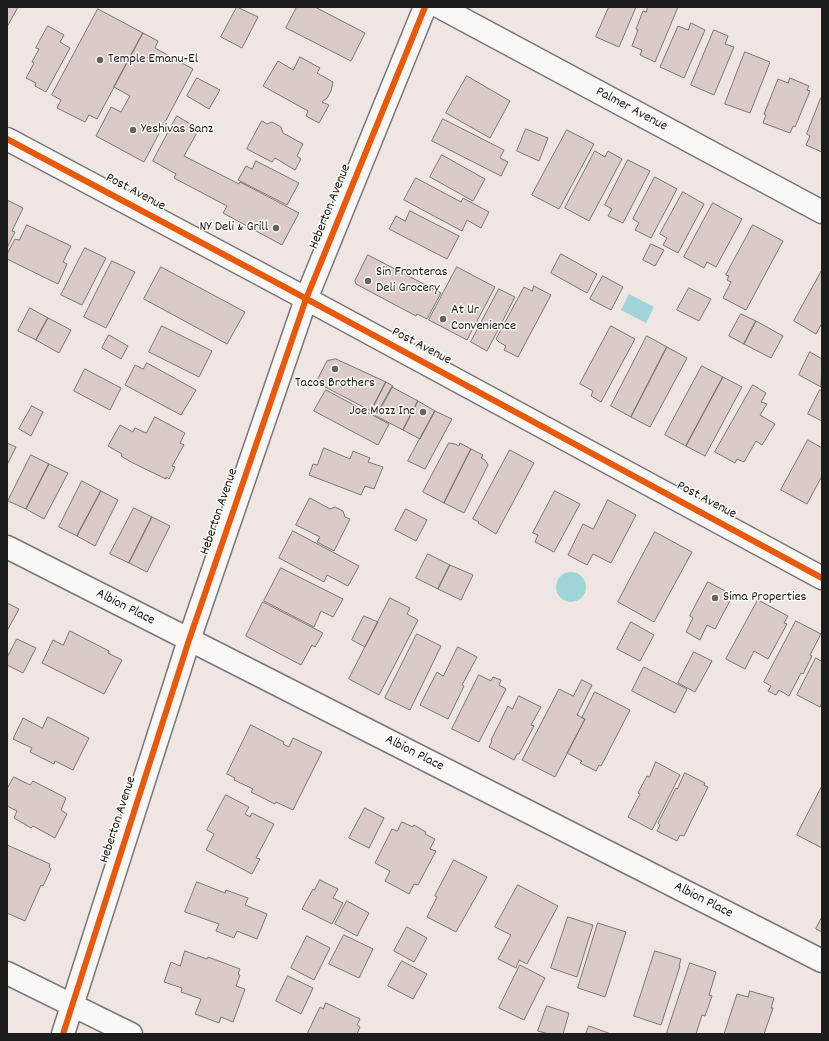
<!DOCTYPE html>
<html>
<head>
<meta charset="utf-8">
<style>
	body { margin:0 }
	#map { position:relative; width:829px; height:1041px; overflow:hidden; background:#efe5e2; font-family:Dekko,sans-serif }
	canvas { display:block }
	.frame { position:absolute; inset:0; border:8px solid #1c1c1c; pointer-events:none }
</style>
</head>
<body>
<div id="map">
<canvas width="829" height="1041"></canvas>
<div class="frame"></div>
</div>
<script>
const c = document.querySelector('canvas').getContext('2d');
c.lineJoin = 'round';
function paint(path, color) {
  c.fillStyle = color;
  c.fill(path, 'evenodd');
}
function stroke(path, color, width, dash) {
  c.strokeStyle = color;
  c.lineWidth = width;
  c.lineCap = dash ? 'butt' : 'round';
  c.setLineDash(dash || []);
  c.stroke(path);
}
function label(font, color, halo, rows, align = 'center') {
  c.font = font + ' Dekko,sans-serif';
  c.lineWidth = 3;
  c.setLineDash([]);
  c.textBaseline = 'middle';
  c.strokeStyle = halo;
  c.fillStyle = color;
  for (const [text, x, y, turn = 0] of rows) {
    c.save();
    c.translate(x, y);
    c.rotate((+turn || 0) * Math.PI / 180);
    c.textAlign = isNaN(turn) ? turn : align;
    if (halo) c.strokeText(text, 0, 0);
    c.fillText(text, 0, 0);
    c.restore();
  }
}
paint(new Path2D(`
	M629,294L654,307L646,323L621,310Z
	M556 587a15 15 0 1 1 30 0a15 15 0 1 1-30 0Z`), '#9fd5d8');
const building = new Path2D(`
	M7,7H18L7,27Z
	M237,7L258,17L242,48L221,37Z
	M297,7H315L365,33L351,61L286,28Z
	M609,7H636L619,47L596,37Z
	M648,7H678L655,62L640,55L642,50L632,46L638,30L636,29L643,11L646,12Z
	M98,9L143,33L97,119L89,115L85,122L57,108L61,100L52,95Z
	M691,23L705,30L684,78L660,67L678,26L688,30Z
	M48,26L64,35L60,42L70,48L46,92L35,86L36,83L26,78L34,63L32,62L39,49L36,48Z
	M714,30L728,36L725,44L734,47L714,95L691,85Z
	M143,33L158,41L155,48L193,69L144,162L96,136L111,107L121,112L130,96L114,87Z
	M745,52L770,62L750,113L725,104Z
	M300,57L320,68L317,73L333,82L331,91L327,98L322,102L329,105L319,123L306,116L308,111L263,86L278,61L293,70Z
	M467,76L510,101L490,138L446,113Z
	M197,78L220,90L209,109L187,96Z
	M790,78L809,86L807,90L810,91L795,127L793,126L790,133L763,123L766,115L764,114L778,79L788,83Z
	M821,98H822V152L806,145L810,136L807,134Z
	M177,116L199,129L184,156L239,184L240,182L299,213L282,245L223,213L227,206L174,178L176,174L153,161Z
	M443,119L504,150L500,158L508,162L501,176L432,141Z
	M262,121L267,124L272,122L281,127L283,133L303,144L297,156L301,159L295,170L275,158L272,162L247,149Z
	M526,129L548,138L539,161L517,151Z
	M567,130L594,144L559,209L532,195Z
	M595,151L605,157L608,151L622,159L589,221L565,208Z
	M442,155L485,179L473,201L430,177Z
	M628,160L650,171L623,223L608,216L612,209L605,205Z
	M256,161L299,183L287,205L238,180L246,166L252,169Z
	M655,177L677,189L651,238L635,230L639,223L633,219Z
	M416,178L461,202L463,198L489,212L481,228L467,220L462,231L404,200Z
	M683,192L704,204L678,253L663,245L667,238L660,234Z
	M7,200L23,208L12,231L15,232L7,248Z
	M713,203L742,219L716,267L707,262L704,268L684,257Z
	M410,211L459,236L447,259L389,229L396,216L405,221Z
	M27,225L71,246L63,262L67,264L58,284L7,259V254L15,239L19,240Z
	M753,225L783,241L746,310L723,298L731,282L727,280L729,276L726,275Z
	M651,244L664,250L655,266L643,260Z
	M85,248L106,258L82,305L61,295Z
	M561,254L597,274L587,293L551,273Z
	M368,255L441,293L427,319L417,314L416,316L356,284L355,281Z
	M112,261L135,272L106,328L84,317Z
	M161,267L245,312L227,344L144,299Z
	M457,267L495,287L467,340L429,320Z
	M822,270V323L816,334L794,321Z
	M603,276L623,287L611,310L590,299Z
	M534,286L551,295L518,357L504,350L506,346L499,342L496,339L524,287L532,291Z
	M689,288L711,299L699,321L677,310Z
	M499,289L515,297L487,351L471,342Z
	M30,308L48,318L36,340L18,331Z
	M741,314L756,321L744,344L729,336Z
	M48,318L71,330L59,353L36,340Z
	M756,321L783,336L771,358L744,344Z
	M162,326L212,351L199,377L149,352Z
	M611,326L635,339L601,402L591,396L593,391L580,384Z
	M109,335L128,346L121,359L102,348Z
	M647,336L667,347L631,417L611,406Z
	M667,347L687,358L650,427L631,417Z
	M810,352L822,359L821,387L799,375Z
	M336,359L386,382L371,411L316,382L327,361Z
	M147,363L196,390L181,415L125,385L135,365L143,369Z
	M702,366L723,377L686,446L665,435Z
	M85,369L121,388L110,410L74,391Z
	M723,377L742,387L705,456L686,446Z
	M386,382L393,386L377,415L371,411Z
	M753,385L766,393L761,402L767,404L760,415L775,424L762,445L756,441L744,462L737,459L735,463L715,452Z
	M392,387L418,401L403,430L376,416Z
	M326,390L389,424L378,445L314,411Z
	M820,390L822,391V421L808,414Z
	M418,401L435,411L420,439L403,430Z
	M32,406L43,412L31,436L19,429Z
	M435,411L452,419L425,469L408,461Z
	M155,417L185,433L180,443L184,445L172,466L175,467L169,479L166,477V479L131,462L121,456L122,454L108,446L120,425L133,432L135,428L146,433Z
	M808,440L822,448V476L807,504L781,490Z
	M7,443L16,447L7,465Z
	M449,443L455,444L459,446L460,443L471,449L444,503L423,492Z
	M324,448L350,459L353,451L370,458L368,462L383,467L374,489L365,486L361,495L309,475L313,464L317,465Z
	M471,449L483,455L481,458L485,460L488,465L464,513L444,503Z
	M510,450L534,463L496,534L478,523L479,522L473,519Z
	M31,455L49,464L26,509L8,501Z
	M49,464L68,473L44,519L26,509Z
	M82,481L101,491L77,536L59,527Z
	M101,491L118,500L95,546L77,536Z
	M555,491L580,504L554,552L535,542L538,535L533,533Z
	M310,498L330,509L335,507L343,511L345,517L350,519L334,551L317,542L320,537L296,525Z
	M608,500L636,515L611,563L593,554L587,565L568,555L583,524L593,529Z
	M134,508L152,517L129,563L110,554Z
	M406,509L427,520L416,541L395,530Z
	M152,517L170,526L147,572L129,563Z
	M293,531L359,566L348,586L327,575L324,582L279,558Z
	M655,532L692,552L654,622L618,602Z
	M428,554L450,565L438,589L416,578Z
	M450,565L473,575L461,600L438,589Z
	M281,568L343,599L333,617L321,611L314,627L264,601Z
	M708,582L733,595L715,629L707,625L700,640L686,632L693,618L690,616Z
	M390,598L410,608L407,614L418,620L379,695L349,679Z
	M758,600L788,616L784,623L787,624L768,659L754,651L745,669L726,659Z
	M263,602L323,633L315,647L312,645L301,665L246,636Z
	M7,603L19,609L7,631Z
	M364,616L378,622L365,647L352,640Z
	M796,621L821,634L810,655L812,656L803,674L801,673L789,696L779,690L776,695L768,691L771,686L764,682Z
	M631,622L654,635L640,661L617,649Z
	M70,631L109,651L108,653L122,660L104,694L42,663L53,640L63,645Z
	M417,634L441,646L410,710L385,698Z
	M17,639L36,648L23,673L7,665V658Z
	M458,647L477,657L462,685L464,686L448,719L420,705L437,672L443,676Z
	M694,652L712,661L695,692L678,683Z
	M816,658L821,661L822,659V703L820,707L797,695Z
	M644,667L687,689L675,713L632,691Z
	M479,675L491,681L493,677L501,680L499,685L506,689L479,742L452,729Z
	M582,680L592,685L577,715L585,719L555,777L522,760L559,689L573,696Z
	M595,692L630,710L601,766L599,765L596,771L580,763L582,761L567,753L585,719L582,718Z
	M519,696L541,707L531,725L534,726L519,754H517L514,760L489,747L492,741L491,740L508,706L512,709Z
	M48,717L89,738L73,770L55,761L54,764L30,752L32,748L13,739L23,718L42,728Z
	M251,725L284,742L283,744L289,747L293,738L322,752L293,810L276,802L275,804L251,792L253,789L234,780L235,778L227,774Z
	M656,762L680,775L652,830L628,817L640,794L638,793L647,776L649,777Z
	M685,773L705,783L704,785L708,787L684,836L680,835L677,841L657,831L660,825L658,823L676,788L677,789Z
	M14,777L30,785L33,781L66,798L61,810L67,814L55,838L33,826L31,828L14,818L17,811L7,806V789Z
	M822,786V848L797,835Z
	M226,795L249,807L245,814L250,817L252,813L274,824L256,858L260,859L252,874L206,850L214,834L207,830Z
	M365,808L384,818L369,848L349,838Z
	M402,822L413,827L414,825L426,832L425,834L435,839L430,849L436,851L418,885L414,884L409,894L385,881L390,871L375,863L392,829L397,831Z
	M7,845L50,864L49,867L51,869L43,886L41,885L25,921L7,913Z
	M454,860L487,877L456,932L427,917L437,897L435,896Z
	M320,880L338,889L333,898L343,903L332,924L302,909L313,889L314,890Z
	M197,882L225,893L226,890L248,898L245,905L267,914L257,939L237,931L234,938L216,931L219,924L185,912Z
	M518,885L558,906L527,964L519,960L516,968L498,959L511,935L495,927Z
	M347,901L369,913L357,936L335,924Z
	M568,917L593,925L577,977L551,968Z
	M822,917V932L816,929Z
	M598,923L626,932L605,997L578,988Z
	M407,927L427,938L414,962L394,951Z
	M344,935L373,949L359,978L329,964Z
	M307,936L330,948L314,980L291,968Z
	M185,951L207,959L208,957L240,969L238,974L240,975L236,986L245,989L233,1022L221,1017L219,1023L195,1014L201,999L181,992L182,988L164,982L171,962L180,966Z
	M655,951L681,959L679,966H680L661,1025L634,1016Z
	M402,961L427,974L413,999L388,986Z
	M690,963L716,972L709,995L712,996L705,1016L702,1015L696,1034H670L667,1033Z
	M520,965L545,978L524,1020L499,1008Z
	M288,976L313,988L301,1014L276,1001Z
	M750,991L774,998L771,1008H773L764,1034H724L737,994L748,997Z
	M326,1003L360,1019L357,1025L360,1027L357,1034H307L320,1007L323,1009Z
	M547,1006L569,1013L563,1034H549L538,1031Z
	M589,1026L611,1034H586Z`);
paint(building, '#dbcbc8');
stroke(building, '#7b7675', 1);
const minor = new Path2D(`
	M440,7L822,212
	M7,139L279,284L822,578
	M7,547L822,961
	M7,973L131,1034
	M63,1034L189,640L306,299L425,7`);
stroke(minor, '#7b7675', 25);
stroke(minor, '#f9f8f6', 22);
stroke(new Path2D(`
	M7,139L279,284L822,578
	M63,1034L189,640L306,299L425,7`), '#e8590c', 6);
for (const [x, y, r, color] of [
	[100,60,4,"#666261"],
	[133,130,4,"#666261"],
	[276,228,4,"#666261"],
	[368,281,4,"#666261"],
	[443,319,4,"#666261"],
	[335,369,4,"#666261"],
	[423,412,4,"#666261"],
	[715,598,4,"#666261"]
]) {
  const dot = new Path2D();
  dot.arc(x, y, r, 0, 2 * Math.PI);
  c.fillStyle = color;
  c.fill(dot);
  stroke(dot, '#fdfcf7', 1.5);
}
label('14px', '#1c1c1c', '#fdfcf7', [
	["Temple Emanu-El",108,60],
	["Yeshivas Sanz",141,130],
	["NY Deli & Grill",268,228,"right"],
	["Sin Fronteras",376,273],
	["Deli Grocery",376,289],
	["At Ur",451,311],
	["Convenience",451,327],
	["Tacos Brothers",335,384,"center"],
	["Joe Mozz Inc",415,412,"right"],
	["Sima Properties",723,598]
], 'left');
label('14px', '#1c1c1c', '#fdfcf7', [
	["Palmer Avenue",631,110,28],
	["Post Avenue",135,193,28],
	["Heberton Avenue",331,207,-68],
	["Post Avenue",421,347,28],
	["Post Avenue",706,501,28],
	["Heberton Avenue",220,512,-71],
	["Albion Place",125,608,27],
	["Albion Place",414,754,27],
	["Heberton Avenue",119,820,-72],
	["Albion Place",703,901,27]
]);
</script>
</body>
</html>
